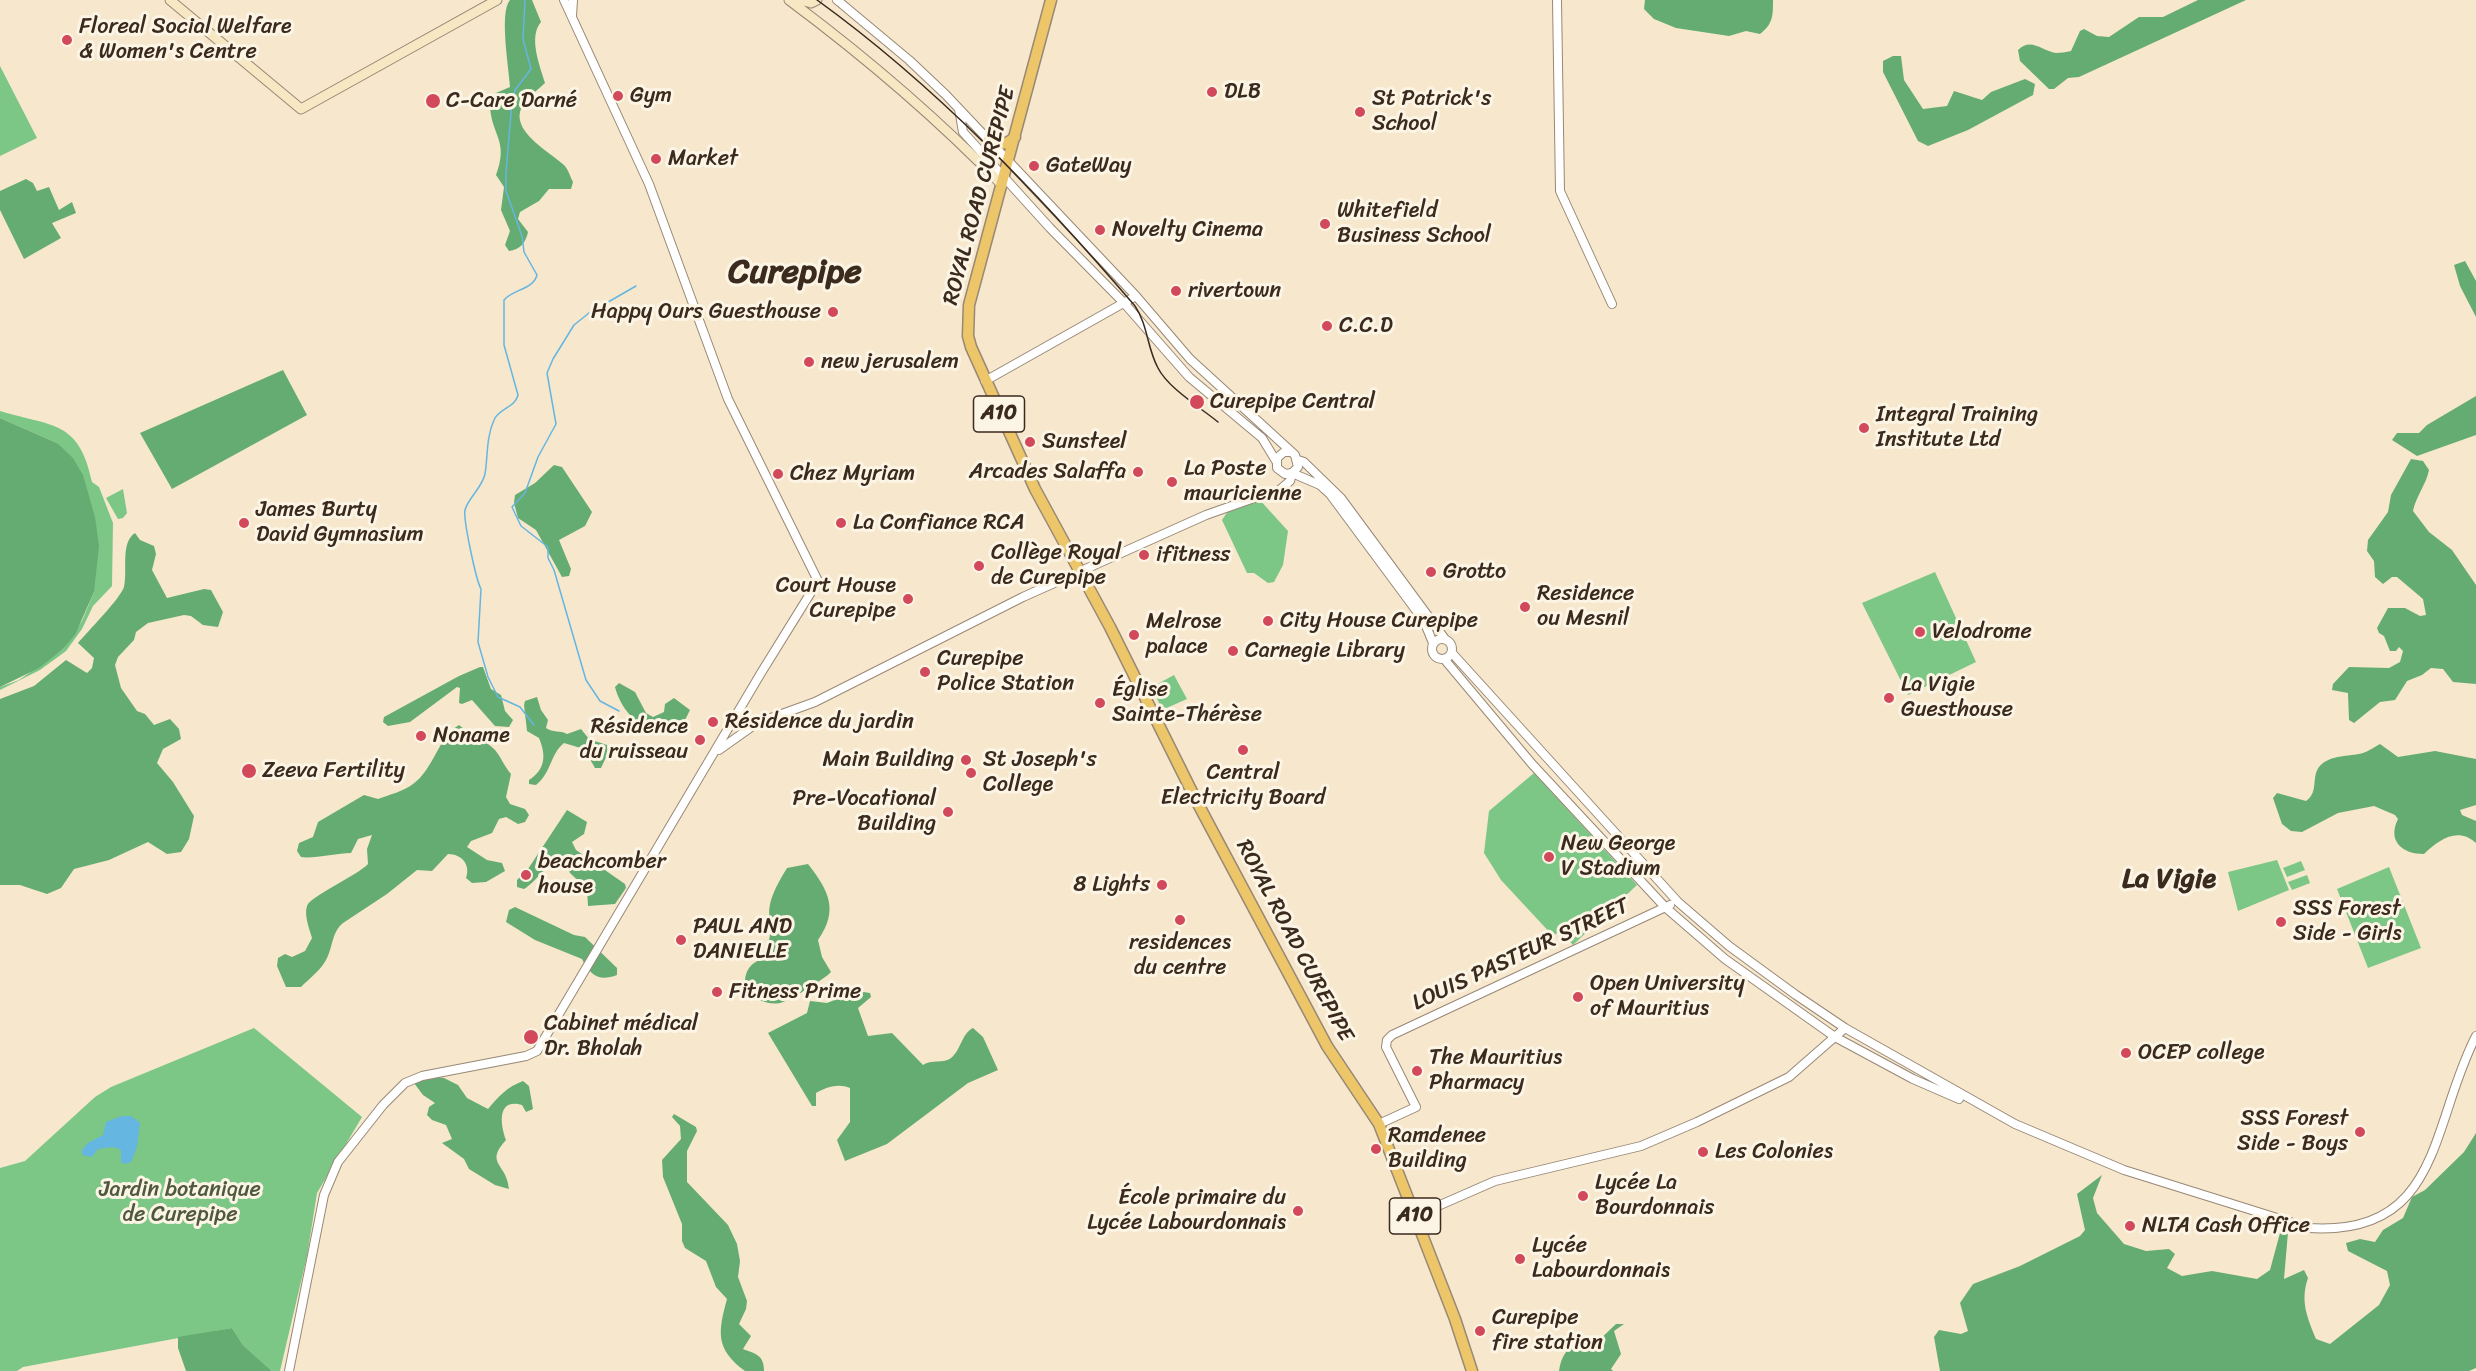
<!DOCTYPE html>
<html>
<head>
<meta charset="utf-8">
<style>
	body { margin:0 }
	canvas { display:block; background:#f6e7cd }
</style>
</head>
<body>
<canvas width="2476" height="1371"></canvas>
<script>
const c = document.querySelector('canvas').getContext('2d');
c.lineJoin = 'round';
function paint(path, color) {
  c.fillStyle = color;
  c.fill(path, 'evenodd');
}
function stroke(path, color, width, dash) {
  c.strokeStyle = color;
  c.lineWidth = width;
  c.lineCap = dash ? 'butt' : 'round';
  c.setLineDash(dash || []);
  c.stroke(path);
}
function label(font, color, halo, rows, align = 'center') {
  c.font = font + ' Sriracha,sans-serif';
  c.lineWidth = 6;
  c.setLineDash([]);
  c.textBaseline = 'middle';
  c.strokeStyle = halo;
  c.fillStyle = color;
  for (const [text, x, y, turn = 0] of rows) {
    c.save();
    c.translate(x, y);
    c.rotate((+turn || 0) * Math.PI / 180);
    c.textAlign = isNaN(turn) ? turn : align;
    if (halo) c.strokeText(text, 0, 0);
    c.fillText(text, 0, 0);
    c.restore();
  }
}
paint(new Path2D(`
	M0,66L37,138L0,156Z
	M0,411C53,427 79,420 92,482L99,487L113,523L112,586L93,606L82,629L66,651L40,670L0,690V687L19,680L63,649L82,621L94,592L57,443L0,418Z
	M123,489L127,513L123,518L118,519L106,498Z
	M1258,498L1288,531L1283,565L1274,582L1268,583L1254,573H1247L1222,520L1228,511Z
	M1935,572L1976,662L1908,695L1862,603Z
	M1174,675L1187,699L1162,710L1152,687Z
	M1534,773L1637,885L1573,945L1560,931L1553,936L1501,880L1484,853L1489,811Z
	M2277,860L2289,890L2238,911L2228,872Z
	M2301,861L2305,870L2287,877L2283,868Z
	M2389,867L2421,948L2368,968L2337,889Z
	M2307,875L2310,883L2292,890L2288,882Z
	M254,1028L362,1117L317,1193L307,1256L280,1371H272L243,1345L232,1328L23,1367L17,1371H0V1168L25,1161L95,1097L111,1087Z`), '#7cc786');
paint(new Path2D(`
	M510,0H532L541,22C528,37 540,66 545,83C537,91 522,101 520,112C515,134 551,153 564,165C568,169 570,176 573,182L571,189H549L539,201L520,212L518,219L528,232C526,242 520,250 509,251L505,245L510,231L501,210L504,187L496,175C509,141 492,136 490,107L496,93L510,87C509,69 499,12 510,0Z
	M1645,0H1773C1773,16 1773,24 1760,34L1746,31L1729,36L1676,28L1654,19L1644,9Z
	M2198,0H2246L2079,77L2068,78L2054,89H2049L2020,61L2018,50C2031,37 2042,51 2056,53C2060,53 2067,52 2071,51L2080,31L2084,29L2097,36L2109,37L2139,17H2163Z
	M1893,56H1901L1904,80L1923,109L1947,106L1954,91L1982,100L1991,92L2025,79L2035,84L2033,95L1968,130L1928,146L1918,141L1883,72V61Z
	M26,179L33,183L37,191L49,187L59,210L72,202L76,213L52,223L61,238L24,259L0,210V191Z
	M2465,261L2476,281V317L2460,286L2454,265Z
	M283,370L307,415L172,489L140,433Z
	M2476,396V435L2417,456L2392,440L2397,433H2419L2427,425Z
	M0,418L57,443L73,458L83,475L95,517L99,546L94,592L75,635L63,649L39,668L0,687Z
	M2411,459L2423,461L2429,470C2426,485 2416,496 2413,511L2429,532L2452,550L2476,585V684L2453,682L2443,669L2431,668L2422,675L2407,681L2395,700L2380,702L2354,723L2349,720L2348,693L2332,690L2333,684L2349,667L2389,668L2400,662L2403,651L2399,647L2396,651H2390L2384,636L2379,633L2377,628L2388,608H2405L2420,616L2426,615L2423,599L2397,577H2392L2383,584L2375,577L2374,561L2367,551L2368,540L2388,512L2391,495Z
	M554,465L562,467L592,512L585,526L559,540L571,569L569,576L562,577L536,530L518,518L514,503L515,495L535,483Z
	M135,533L140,540L154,546L156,554L152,570L167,598L204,589L211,590L223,612L218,627L203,625L191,616L184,615L148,623L136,632L134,640L118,657L115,665L121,688L137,711L145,714L154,725L170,719L179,729L181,739L163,749L157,763L173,782L194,816L189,839L181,852L167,854L148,842L109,860L74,869L61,888L47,894L20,885H0V699L34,686L66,660L87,673L92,668L94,658L78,643C88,631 120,599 124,587C128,570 120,543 135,533Z
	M480,667H483L491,689L501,695L505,711L513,720L509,727L495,726L472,700L462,704L459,703L460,688L457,687L410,722L388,726L383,722L384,717L459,676Z
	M619,683L635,692L646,713L653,717L664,712L665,704L674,698L690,710L685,720L670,721L659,731C637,729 620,707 615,687Z
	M537,697L541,710L548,720L546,728C553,733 560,730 567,734L581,729L589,739L607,745L608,753L601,768H595L584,749L564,743C550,754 552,772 536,785L529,784V780C546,769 546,755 539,738L527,731L524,705L525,701Z
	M459,725C469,734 487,741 495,750C501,757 504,766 511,774L506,797L510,804L525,809L529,815L525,822L518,824L506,817L499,819L492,833L471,841L467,847L487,860L502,863L505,871L486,882L472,883L466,878C471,865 462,854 448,854L432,871L417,870L387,894L343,923C332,932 333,946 327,958C322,969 310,978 301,987H286L277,966L278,958L285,954L292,957L305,951L312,938C309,928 304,915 307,906C309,897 358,875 368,864L367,849L372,835L358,839L351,853C337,853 313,859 301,857L297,851L299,843L313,837L318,822L364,795L378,799C389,795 404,791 413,784C434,769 438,737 459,725Z
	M2380,744L2398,757L2435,751L2476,759V805L2460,810L2462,815L2476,821V843C2458,826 2438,840 2424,854C2402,854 2387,841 2398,819L2395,815L2374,806L2338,813L2302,832L2291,831L2282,824L2273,798L2277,793L2306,801C2319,792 2311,778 2319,767C2330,754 2348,757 2363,753C2369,751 2374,747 2380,744Z
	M567,810L587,822L584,834L572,842L576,850L625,884L626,888L615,904L588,906L587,889L570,873L566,862C545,861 540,879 524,889L517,887V880L528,869Z
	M808,864C829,891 839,910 818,940L822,957L831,972C826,978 792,999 783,1002C775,1005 767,1003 759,1000L761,984L753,985L745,980C747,965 754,963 766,956L772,924C763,907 778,883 787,868Z
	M515,907L574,935L585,937L617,968V975C599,982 590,975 582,959L535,940L506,922L509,910Z
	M857,991L870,993L871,997L858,1008L868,1036L892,1033L923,1065C931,1059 944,1064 951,1058C961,1050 962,1033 973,1028L983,1037L998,1070L968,1083L887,1144L845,1161L837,1140L850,1122V1088C839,1083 826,1087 816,1093V1106H812L768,1033L807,1013L810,1001L827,1003Z
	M429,1076L444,1078L458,1085L467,1098L488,1109C499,1096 507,1087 523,1081L529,1086L533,1109L526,1112L522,1105C497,1098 500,1124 506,1140C484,1164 507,1163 509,1189L495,1185L469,1169L464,1159L442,1143L452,1139L446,1125L432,1120L427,1115L429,1107L435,1103L423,1095L414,1083Z
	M674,1114L696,1127L697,1131L687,1151V1182L728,1225L737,1244L740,1261L738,1277L747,1301L746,1309L739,1324L751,1336L743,1349C756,1354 764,1355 764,1371H745C715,1349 718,1332 727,1299L716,1287L706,1261L685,1248L682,1241V1224L663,1177L662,1160L681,1139L680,1126L672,1117Z
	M2476,1133V1368L2469,1371H1940L1934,1337L1939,1330L1961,1334L1968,1331L1960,1303L1973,1284L2020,1266L2080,1236L2085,1230L2077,1194L2102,1175L2093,1198L2097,1213L2124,1244L2146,1251L2169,1249L2175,1254L2167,1268L2182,1276L2212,1271L2257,1279L2270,1270L2280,1233L2288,1232L2284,1279L2304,1270L2308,1278C2300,1301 2307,1317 2316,1339L2330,1344L2379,1305L2390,1285L2387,1271L2348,1251L2346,1243L2360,1239L2375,1242L2383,1230L2403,1218L2412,1197L2425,1190L2464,1152Z
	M1616,1324H1624L1614,1331L1621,1354L1611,1369L1613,1371H1559C1561,1356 1567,1348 1580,1340L1595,1344Z
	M232,1328L243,1345L272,1371H186L178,1348V1337Z`), '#65ac73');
paint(new Path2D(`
	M122,1116H131L140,1123L137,1147L131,1162L125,1164L121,1162V1150L113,1147L98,1149L92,1157L82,1155V1150L88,1143L103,1135L106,1122Z`), '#65b6e0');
stroke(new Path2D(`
	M525,0L523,39L531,69L515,90L512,101L506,173V191L522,236L524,252L537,275C533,290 513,289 504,300V345L518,395C515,408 499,408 494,420C486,438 488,456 485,474C482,488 468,498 465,510C463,519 476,580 481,589L478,642L488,677L498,697L520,707L534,725
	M619,711L600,701L586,680L554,570L548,558V547L521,526L512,507L525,493L538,457L556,424L547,373L553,359L574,325L589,313L636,286`), '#65b6e0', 1.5);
const tertiary = new Path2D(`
	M837,0L909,60L946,95L1136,296L1190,359L1295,455L1298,467L1292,473L1285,474L1277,468V458L1284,452H1291
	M1557,0L1560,191L1612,304
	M572,16L573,0
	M959,109L963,132L1050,228L1124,303L1189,377L1262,438L1276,461
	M985,381L1136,296
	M1298,460L1304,462L1341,498L1445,639
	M1432 649a10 10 0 1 1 20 0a10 10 0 1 1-20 0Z
	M1452,653L1678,902L1729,946L1796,995L1845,1028L2015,1124L2124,1170L2309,1228C2442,1236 2430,1125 2476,1036
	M1445,660L1532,764L1665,907L1725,959L1835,1037L1913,1079L1959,1099
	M719,750L757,723L815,702L1023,597L1206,515L1257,497L1276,493L1290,481L1292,473L1320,485L1330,494L1424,621L1433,643
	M1379,1124L1416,1107L1386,1047L1387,1040L1392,1035L1670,905
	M1415,1216L1495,1181L1641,1146L1697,1122L1789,1077L1845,1028
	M289,1371L324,1195L338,1162L383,1105L405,1083L422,1076L526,1056L537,1051L761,673L818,581L728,399L649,184L564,0`);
const secondary = new Path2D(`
	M170,0L301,109L497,0
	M789,0C864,56 936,117 1002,185
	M801,0L811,3L817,0`);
const primary = new Path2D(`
	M1051,0L969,305L968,336L971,347L1035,489L1110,627L1197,802L1327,1046L1379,1124L1455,1319L1472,1371
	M989,140C1000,146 1006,145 1015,137`);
stroke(tertiary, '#988876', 10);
stroke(secondary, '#988876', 11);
stroke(primary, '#988876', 13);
stroke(tertiary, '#fff', 8);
stroke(secondary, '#f7e8c3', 9);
stroke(primary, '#ecc669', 10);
stroke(new Path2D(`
	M817,0C936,86 1040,195 1135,306C1148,325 1147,348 1158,368C1168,388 1201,408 1218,422`), '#3b2a1e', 1.5);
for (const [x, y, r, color] of [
	[67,40,6,"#d1495b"],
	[1212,92,6,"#d1495b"],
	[618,96,6,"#d1495b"],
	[433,101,8,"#d1495b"],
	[1360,112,6,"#d1495b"],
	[656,159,6,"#d1495b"],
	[1034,166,6,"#d1495b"],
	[1325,224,6,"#d1495b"],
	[1100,230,6,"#d1495b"],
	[1176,291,6,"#d1495b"],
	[833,312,6,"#d1495b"],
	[1327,326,6,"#d1495b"],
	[809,362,6,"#d1495b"],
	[1197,402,8,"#d1495b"],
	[1864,428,6,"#d1495b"],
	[1030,442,6,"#d1495b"],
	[1138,472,6,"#d1495b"],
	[778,474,6,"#d1495b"],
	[1172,482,6,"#d1495b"],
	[244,523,6,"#d1495b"],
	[841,523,6,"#d1495b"],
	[1144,555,6,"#d1495b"],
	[979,566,6,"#d1495b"],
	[1431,572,6,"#d1495b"],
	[908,599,6,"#d1495b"],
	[1525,607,6,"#d1495b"],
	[1268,621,6,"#d1495b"],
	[1920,632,6,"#d1495b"],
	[1134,635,6,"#d1495b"],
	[1233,651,6,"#d1495b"],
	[925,672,6,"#d1495b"],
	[1889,698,6,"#d1495b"],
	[1100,703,6,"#d1495b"],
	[713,722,6,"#d1495b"],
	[421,736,6,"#d1495b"],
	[700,740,6,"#d1495b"],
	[1243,750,6,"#d1495b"],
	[966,760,6,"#d1495b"],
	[249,771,8,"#d1495b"],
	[971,773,6,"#d1495b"],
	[948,812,6,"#d1495b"],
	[1549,857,6,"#d1495b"],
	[526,875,6,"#d1495b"],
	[1162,885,6,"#d1495b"],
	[1180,920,6,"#d1495b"],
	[2281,922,6,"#d1495b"],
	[681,940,6,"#d1495b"],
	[717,992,6,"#d1495b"],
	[1578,997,6,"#d1495b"],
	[531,1037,8,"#d1495b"],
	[2126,1053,6,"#d1495b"],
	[1417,1071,6,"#d1495b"],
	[2360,1132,6,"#d1495b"],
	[1376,1149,6,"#d1495b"],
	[1703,1152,6,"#d1495b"],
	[1583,1196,6,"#d1495b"],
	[1298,1211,6,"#d1495b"],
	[2130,1226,6,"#d1495b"],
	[1520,1259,6,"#d1495b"],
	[1480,1331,6,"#d1495b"]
]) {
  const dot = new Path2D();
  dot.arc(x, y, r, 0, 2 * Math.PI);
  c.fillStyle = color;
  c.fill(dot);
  stroke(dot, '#fcf5e5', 2);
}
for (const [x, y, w] of [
	[999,414,51],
	[1415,1216,51]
]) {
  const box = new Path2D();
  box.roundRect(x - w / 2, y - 18, w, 36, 4.5);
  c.fillStyle = '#fcf5e5';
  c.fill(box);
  stroke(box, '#3b2a1e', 1.5);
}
label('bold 21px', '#3b2a1e', null, [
	["A10",999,414],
	["A10",1415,1216]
]);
label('22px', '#3b2a1e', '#fcf5e5', [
	["Floreal Social Welfare",79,27],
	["& Women's Centre",79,52],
	["DLB",1224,92],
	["Gym",630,96],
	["St Patrick's",1372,99],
	["School",1372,124],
	["C-Care Darné",446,101],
	["Market",668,159],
	["GateWay",1046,166],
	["Whitefield",1337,211],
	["Business School",1337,236],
	["Novelty Cinema",1112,230],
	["rivertown",1188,291],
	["Happy Ours Guesthouse",821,312,"right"],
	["C.C.D",1339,326],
	["new jerusalem",821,362],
	["Curepipe Central",1210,402],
	["Integral Training",1876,415],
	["Institute Ltd",1876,440],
	["Sunsteel",1042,442],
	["La Poste",1184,469],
	["mauricienne",1184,494],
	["Arcades Salaffa",1126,472,"right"],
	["Chez Myriam",790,474],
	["James Burty",256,510],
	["David Gymnasium",256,535],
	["La Confiance RCA",853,523],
	["Collège Royal",991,553],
	["de Curepipe",991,578],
	["ifitness",1156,555],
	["Grotto",1443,572],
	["Court House",896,586,"right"],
	["Curepipe",896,611,"right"],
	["Residence",1537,594],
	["ou Mesnil",1537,619],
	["City House Curepipe",1280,621],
	["Melrose",1146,622],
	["palace",1146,647],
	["Velodrome",1932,632],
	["Carnegie Library",1245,651],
	["Curepipe",937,659],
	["Police Station",937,684],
	["La Vigie",1901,685],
	["Guesthouse",1901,710],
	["Église",1112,690],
	["Sainte-Thérèse",1112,715],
	["Résidence du jardin",725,722],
	["Résidence",688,727,"right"],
	["du ruisseau",688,752,"right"],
	["Noname",433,736],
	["Main Building",954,760,"right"],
	["St Joseph's",983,760],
	["College",983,785],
	["Zeeva Fertility",262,771],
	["Central",1243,773,"center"],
	["Electricity Board",1243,798,"center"],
	["Pre-Vocational",936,799,"right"],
	["Building",936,824,"right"],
	["New George",1561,844],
	["V Stadium",1561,869],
	["beachcomber",538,862],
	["house",538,887],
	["8 Lights",1150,885,"right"],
	["SSS Forest",2293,909],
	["Side - Girls",2293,934],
	["PAUL AND",693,927],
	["DANIELLE",693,952],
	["residences",1180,943,"center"],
	["du centre",1180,968,"center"],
	["Open University",1590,984],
	["of Mauritius",1590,1009],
	["Fitness Prime",729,992],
	["Cabinet médical",544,1024],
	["Dr. Bholah",544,1049],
	["OCEP college",2138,1053],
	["The Mauritius",1429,1058],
	["Pharmacy",1429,1083],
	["SSS Forest",2348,1119,"right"],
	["Side - Boys",2348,1144,"right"],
	["Ramdenee",1388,1136],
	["Building",1388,1161],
	["Les Colonies",1715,1152],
	["Lycée La",1595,1183],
	["Bourdonnais",1595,1208],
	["École primaire du",1286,1198,"right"],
	["Lycée Labourdonnais",1286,1223,"right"],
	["NLTA Cash Office",2142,1226],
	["Lycée",1532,1246],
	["Labourdonnais",1532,1271],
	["Curepipe",1492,1318],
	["fire station",1492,1343]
], 'left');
label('22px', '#3b2a1e', '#fcf5e5', [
	["ROYAL ROAD CUREPIPE",980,196,-75],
	["ROYAL ROAD CUREPIPE",1294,941,62],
	["LOUIS PASTEUR STREET",1521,955,-25]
]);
label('22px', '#4e593d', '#fcf5e5', [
	["Jardin botanique",180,1190],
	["de Curepipe",180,1215]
]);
label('bold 28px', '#3b2a1e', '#fcf5e5', [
	["La Vigie",2169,880]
]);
label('bold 34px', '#3b2a1e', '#fcf5e5', [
	["Curepipe",795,273]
]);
</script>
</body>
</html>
